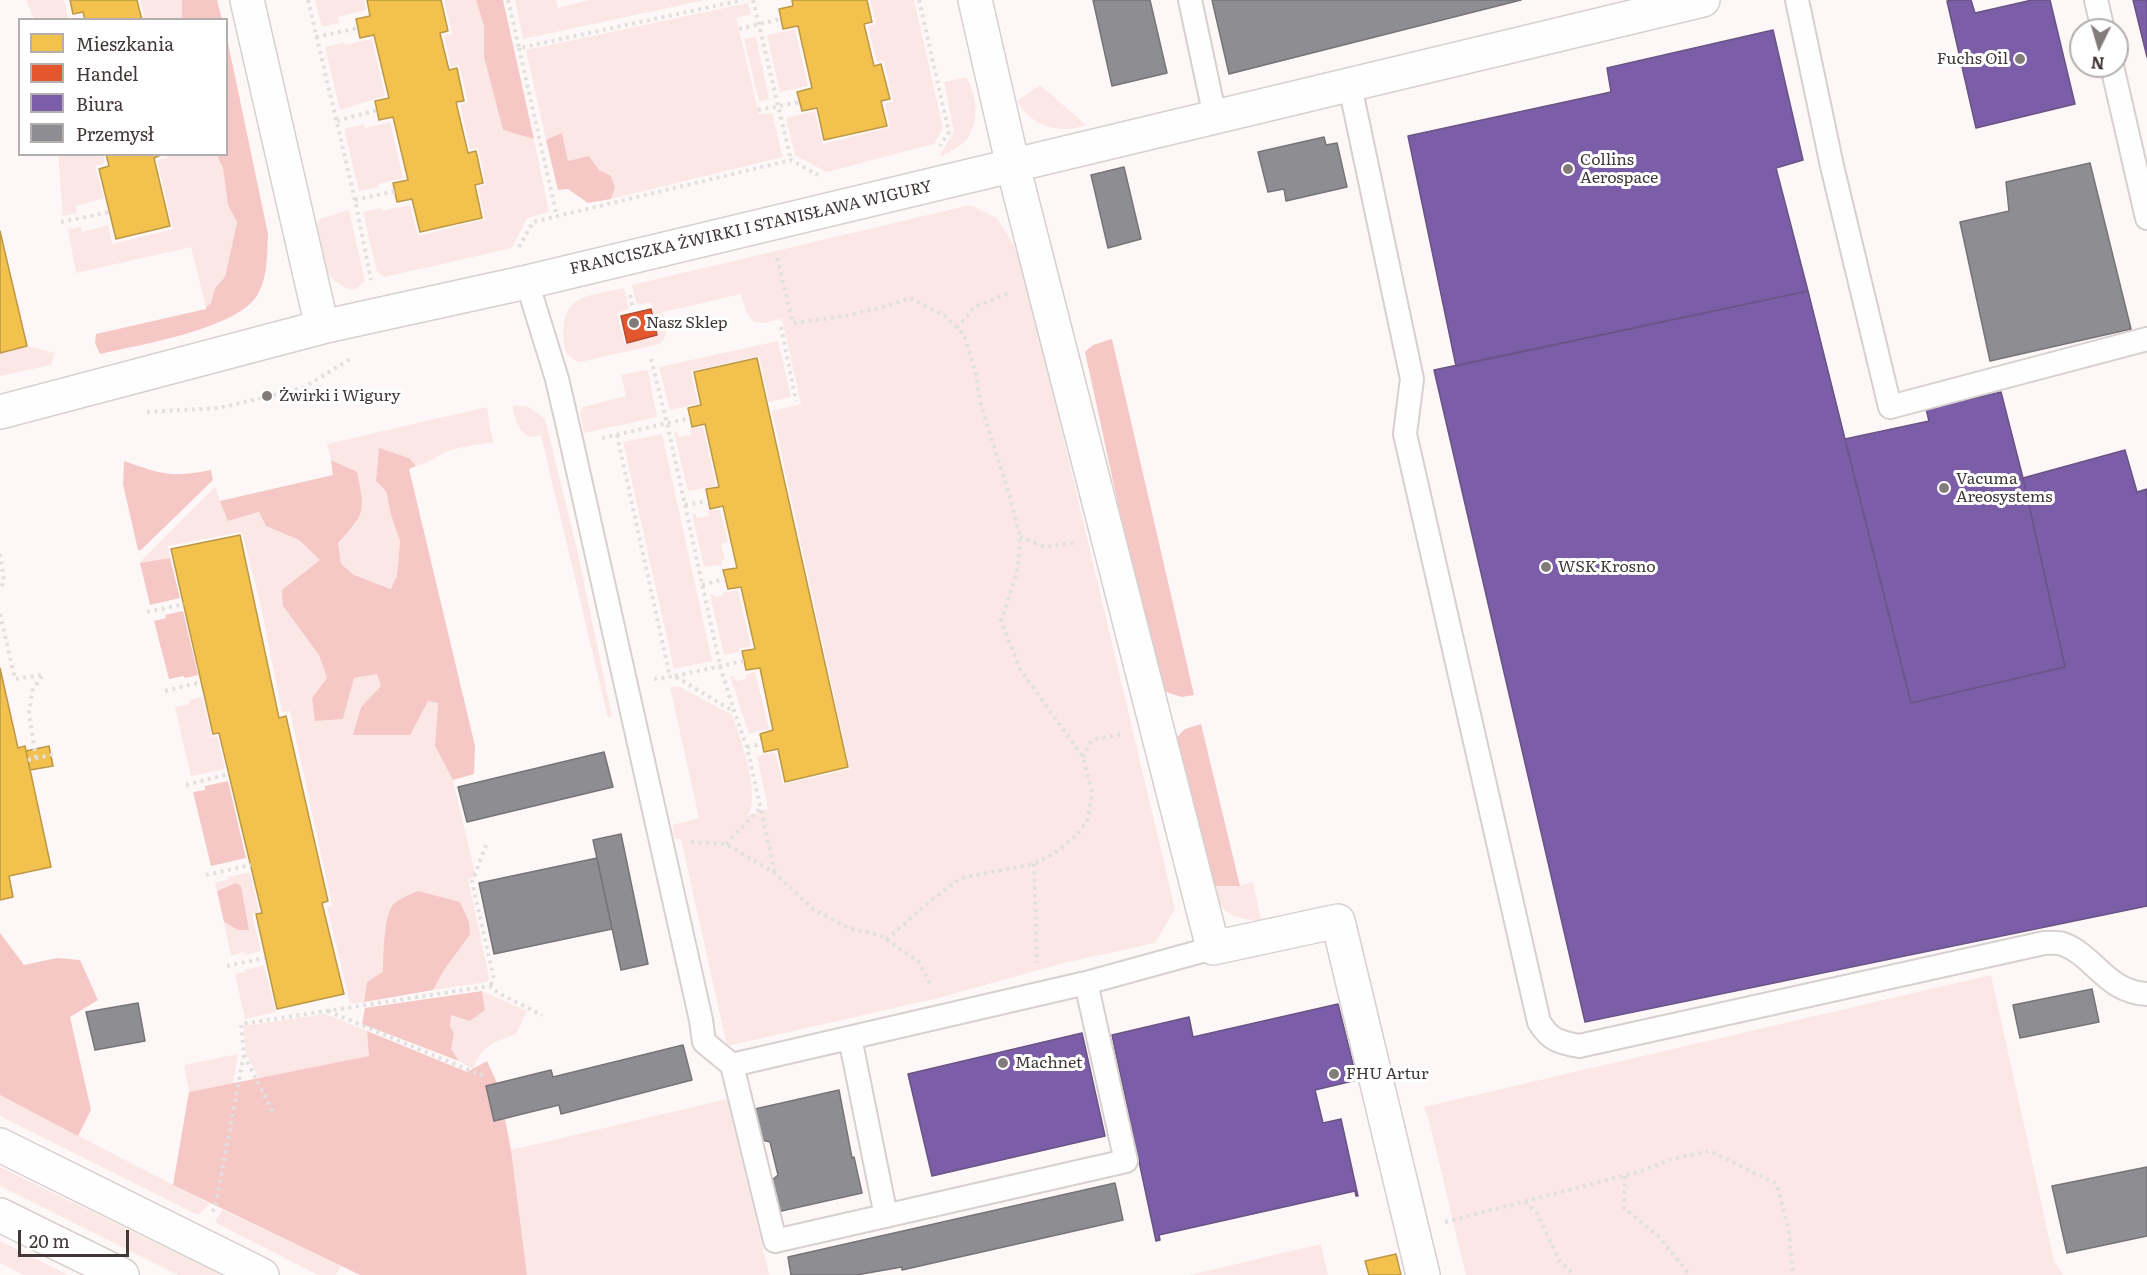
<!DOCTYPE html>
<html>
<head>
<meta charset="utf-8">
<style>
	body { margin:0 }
	#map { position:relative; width:2147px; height:1275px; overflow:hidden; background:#fdf8f7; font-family:Literata,serif }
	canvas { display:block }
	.legend { position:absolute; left:18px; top:18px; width:210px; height:138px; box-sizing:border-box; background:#fff; border:2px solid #b3afaf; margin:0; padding:8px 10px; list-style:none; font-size:18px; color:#413837 }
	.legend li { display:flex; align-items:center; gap:12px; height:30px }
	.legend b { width:30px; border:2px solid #b3afaf }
	.north { position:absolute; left:2069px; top:18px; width:60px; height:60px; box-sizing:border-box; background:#fff; border:2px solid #b3afaf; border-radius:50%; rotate:185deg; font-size:16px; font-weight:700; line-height:24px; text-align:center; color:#413837 }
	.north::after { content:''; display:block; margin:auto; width:21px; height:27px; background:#837b7a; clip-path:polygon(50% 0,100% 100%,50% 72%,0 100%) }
	.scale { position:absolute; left:18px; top:1230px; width:111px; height:27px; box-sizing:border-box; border:3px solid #413837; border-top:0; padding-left:8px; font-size:18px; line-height:21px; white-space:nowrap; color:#413837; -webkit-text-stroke:4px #fff; paint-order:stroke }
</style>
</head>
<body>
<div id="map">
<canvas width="2147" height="1275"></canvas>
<ul class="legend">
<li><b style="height:16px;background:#f2c14e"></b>Mieszkania</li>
<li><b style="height:16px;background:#e4572e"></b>Handel</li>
<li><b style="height:16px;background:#7b5ea7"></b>Biura</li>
<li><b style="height:16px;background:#8d8d92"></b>Przemysł</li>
</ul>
<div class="north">N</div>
<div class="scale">20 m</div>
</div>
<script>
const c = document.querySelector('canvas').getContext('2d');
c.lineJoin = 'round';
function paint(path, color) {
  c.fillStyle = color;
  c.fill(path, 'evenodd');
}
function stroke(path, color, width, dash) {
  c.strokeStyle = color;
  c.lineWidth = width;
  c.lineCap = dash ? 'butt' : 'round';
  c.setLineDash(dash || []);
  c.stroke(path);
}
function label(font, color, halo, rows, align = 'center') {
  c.font = font + ' Literata,serif';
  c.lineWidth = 6;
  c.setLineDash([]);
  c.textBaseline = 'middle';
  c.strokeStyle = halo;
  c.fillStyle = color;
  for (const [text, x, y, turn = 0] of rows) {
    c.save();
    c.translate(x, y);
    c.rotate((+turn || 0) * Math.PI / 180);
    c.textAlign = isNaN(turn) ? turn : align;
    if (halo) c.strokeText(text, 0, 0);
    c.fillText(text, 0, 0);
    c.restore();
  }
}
paint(new Path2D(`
	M26,0H64L69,19H34Z
	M140,0H182V19H145Z
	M315,0H364L366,10L338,17L339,23L322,27Z
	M444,0H476L484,26V57L503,130L534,139L549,212L527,218L512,248L385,277L377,272L363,212L381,208L382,211L410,205L418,236L485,219L478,187L486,185L478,148L470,149L460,105L468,102L459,65L451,67L444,36L452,34Z
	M515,0H556L558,8L590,0H705L523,39Z
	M870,0H914L943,128L934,144L826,172L795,155L786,118L815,111L823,144L890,127L885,104L893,101L884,61L877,62L868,26L876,24Z
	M748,3L751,14L736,18L759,114L772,113L783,157L611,199L615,187L611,176L599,170L589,156L568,161L562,133L546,140L526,50Z
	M795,29L808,86L780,92L767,35Z
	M756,37L769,99L759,102L744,39Z
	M372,39L385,96L340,110L325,47L344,42L345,45Z
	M966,77C977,94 979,118 969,136C964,145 951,151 942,156L940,155L954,131L944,82Z
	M1040,85L1086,125C1061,135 1030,126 1017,101Z
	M390,122L403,178L378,184L379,187L359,191L344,129L364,124L365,128Z
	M166,154L217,155L223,168L228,205L237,222L225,277L215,288L211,303L206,307L191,247L76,273L68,229L81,227L82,232L108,225L112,244L173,229L157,160L167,158Z
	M58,155H103L105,163L95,166L104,198L76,206L77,213L63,216Z
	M970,205L997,218L1020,255L1175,909L1155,943L1064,963L938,998L727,1046L681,839H675L672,825L699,818L670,687H680L732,715C741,739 761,794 748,816L768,809L757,756L775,752L783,784L850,769L772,411L801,404L782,319L763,323L754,322L746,312L741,294L663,312C665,323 670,335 660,344L580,362L574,360L566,353C562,337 560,310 578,300C589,294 611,291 624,288L629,309L617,313L625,344L658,336L651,302L637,305L632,285Z
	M349,210L365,281L354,290C323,284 321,255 313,229L320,219Z
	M778,341L791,397L769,402L759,356L691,371L698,404L670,410L659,367Z
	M27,346L55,353L51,365L0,376V353Z
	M645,370L648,371L657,417L584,433L580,412L583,407L626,396L621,375Z
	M513,405L529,407L545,419L577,549L612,716L608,718L541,435C538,435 535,437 532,437C520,436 512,414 513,405Z
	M487,407L490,429L494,442C477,445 458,446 442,454C431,460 429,463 416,466L409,458L379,449L376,481L386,491L391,515L400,541L397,576L392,589L354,575L341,564L338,543L357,523V473L331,460L327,444Z
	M703,426L716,486L688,491L674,432L677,431L679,437L691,435L690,429Z
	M662,434L712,661L674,669L623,442Z
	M215,487L228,521L259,512L266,526L299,540L321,560L283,606L319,655L327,678L312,698L315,720L343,719L354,678L377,673L381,686L361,707L354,735L428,700L438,703L435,746L453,780L476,877L468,879L489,977L488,982L433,990L444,970L470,936L384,944L383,973L367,982L364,1002L350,1004L327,907L332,905L290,711L282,712L261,607L242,532L168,546L170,558L138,564Z
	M720,509L728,542L721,544L725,559L722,560V565L704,567L692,514L695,513L697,518L709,516L708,511Z
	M738,590L751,646L739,649V652L724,655L710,595L713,594L714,597L722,596V593Z
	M755,672L769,729L749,734L730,676H734L736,681L746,679L745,675Z
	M202,697L212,737L217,736L225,769L191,776L175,707L190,704L189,700Z
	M250,872L259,912L252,914L261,951L245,955L243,952L231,956L224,922L238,930H249L241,886L236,883L217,891L215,882L228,880L227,877Z
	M1253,882L1261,920C1233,920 1220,913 1212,886H1240Z
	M264,965L276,1012L245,1019L235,974L246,972L245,970Z
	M1991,975L2054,1261L2063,1275H1466L1429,1121L1424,1107Z
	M482,991L527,1011L516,1034C494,1042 482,1045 473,1069L459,1061L451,1049L454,1034L450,1026L451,1014L485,1010Z
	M326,1014L367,1031L370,1056L259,1078L246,1053L243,1026Z
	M238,1054L233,1083L189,1092L184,1065Z
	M0,1095L210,1204L198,1215L0,1116Z
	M727,1099L769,1275H527L511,1150Z
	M0,1167L213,1271L220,1275H178L0,1186Z
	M223,1210L341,1266L336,1275H318L218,1224L215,1221Z
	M0,1241L68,1275H24L0,1263Z
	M1321,1244L1328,1275H1190Z`), '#fbe8e6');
paint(new Path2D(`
	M182,0H217L222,19H182Z
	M476,0H503L534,139L503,130L484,57V26Z
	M227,38L268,234C267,254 268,276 258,294C239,329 138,345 100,354L95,343L96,334L206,309V307L211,303L215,288L225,277L237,222L228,205L223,168L217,155L226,154Z
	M562,133L568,161L589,156L599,170L611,176L615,187L611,199L588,203L568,189L558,190L546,140Z
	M1112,339L1194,695L1182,697L1163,691L1120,513L1085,352L1093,345Z
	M379,448L409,458L416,466L409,469L475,746L474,774L453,780L435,746L438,703L428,701L410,735H353L361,707L381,686L377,674L354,678L343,719L315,721L312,698L327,678L319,655L283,606L282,590L320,560L299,540L266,526L259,512L228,521L220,501L333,475L331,460L357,472C365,512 366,513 338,543L341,564L354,575L391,589L397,576L400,541L391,515L386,491L376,481Z
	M124,461C160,474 172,478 211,470L213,480L141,550H138L123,484Z
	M170,558L180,598L150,605L140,563Z
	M183,611L198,675L185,678L183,676L169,679L154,621L166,618L165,615Z
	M1201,724L1240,886H1212L1173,741L1185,729Z
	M228,781L246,858L211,866L193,792L205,790V786Z
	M236,883L241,886L249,930H238L224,922L217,891Z
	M418,891L460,902L469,922L470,935L444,970L433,990L364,1002L367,982L383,972C383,959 384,914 393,905C400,898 408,895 418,891Z
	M0,933L24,965L57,958L80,960L98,1000L70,1017L91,1110L78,1136L0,1095Z
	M482,991L485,1010L470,1021L451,1015L450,1026L454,1034L451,1049L459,1061L362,1024L365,1008Z
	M367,1031L467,1072L487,1061L497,1083L486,1086L494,1121L505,1119L511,1150L527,1275H360L173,1185L189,1092L369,1056Z`), '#f5c7c5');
const homes = new Path2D(`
	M70,0H137L142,20H85L83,12L73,14Z
	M367,0H441L448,31L440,33L449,70L457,68L464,101L456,102L468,153L476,151L483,183L475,185L482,218L420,232L412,199L397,202L393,183L408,180L393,117L379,120L375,101L389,98L374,35L360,38L356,19L370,16Z
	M792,0H867L872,22L864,24L874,66L881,64L890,99L881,101L887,126L824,140L817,108L802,111L797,92L812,88L798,26L783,29L779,9L793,6Z
	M106,154H163L154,158L170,226L116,239L99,169L109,166Z
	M0,231L27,346L0,353Z
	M757,358L848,767L785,782L778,749L764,752L760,734L773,730L760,668L746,670L742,651L755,649L741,587L728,589L723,570L737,568L723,506L710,509L706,489L719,487L705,424L692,427L688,408L701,405L694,372Z
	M240,535L279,718L286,716L328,901L322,903L344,994L277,1009L256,914L262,913L219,733L213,734L171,549Z
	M0,668L18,748L25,746L51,867L9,876L13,897L0,900Z
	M49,746L53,766L30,770L26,751Z
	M1396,1254L1401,1275H1369L1365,1261Z`);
paint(homes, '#f2c14e');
stroke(homes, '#bd9847', 1.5);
const shops = new Path2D(`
	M651,309L657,335L627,343L621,316Z`);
paint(shops, '#e4572e');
stroke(shops, '#b34e31', 1.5);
const offices = new Path2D(`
	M1953,0H1971L1975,13L2032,0H2050L2075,104L1976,128L1947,1Z
	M2133,0H2147V57Z
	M1773,30L1803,160L1776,168L1808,291L1456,366L1408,136L1611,92L1607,68Z
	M1808,291L1911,703L2065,667L2023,478L2125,450L2137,492L2147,489V906L1585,1022L1434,370Z
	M2001,392L2023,478L2065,667L1911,703L1845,439L1929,421L1926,409Z
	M1338,1004L1357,1080L1315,1090L1323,1123L1341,1119L1358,1196H1356L1355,1191L1159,1235L1160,1240L1156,1241L1112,1035L1189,1017L1193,1037Z
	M1082,1033L1105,1136L932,1176L908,1074Z`);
paint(offices, '#7b5ea7');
stroke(offices, '#6a5385', 1.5);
const industry = new Path2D(`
	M1093,0H1150L1167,73L1112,86Z
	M1212,0H1521L1229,74Z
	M1324,137L1326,145L1337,143L1347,187L1286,201L1284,189L1268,192L1258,152Z
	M2090,163L2131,329L1990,361L1960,222L2009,211L2006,182Z
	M1124,167L1141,239L1108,248L1091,175Z
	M604,752L613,787L467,822L458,787Z
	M621,834L648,964L621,970L593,840Z
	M597,858L612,929L494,954L479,883Z
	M2092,989L2099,1022L2020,1038L2013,1005Z
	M138,1003L145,1041L95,1050L86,1012Z
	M683,1045L692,1080L561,1114L559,1105L494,1121L486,1086L551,1070L553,1077Z
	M839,1090L852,1158L854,1157L862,1193L777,1212L771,1181L778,1175L770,1142L762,1140L755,1109Z
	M2147,1167V1236L2067,1253L2052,1186Z
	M1115,1183L1123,1220L902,1270V1267L856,1275H791L788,1257Z`);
paint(industry, '#8d8d92');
stroke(industry, '#767477', 1.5);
const service = new Path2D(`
	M1190,0L1215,117
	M1797,0L1832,166L1890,407L2147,339
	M2096,0L2103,30
	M2112,66L2147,218
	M1350,86L1412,379L1405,434L1539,1022C1550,1040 1558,1042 1579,1046L2044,943C2050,943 2057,942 2063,944C2095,956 2106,992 2147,994
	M527,282L557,379L572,444L701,1020L704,1042L732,1065L1086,983L1213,948
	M850,1038L886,1216
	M732,1065L775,1241L1126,1161L1086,983`);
const minor = new Path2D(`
	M247,0L322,327
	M975,0L1013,166L1213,948L1338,921L1423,1275
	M0,412L322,327L527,282L1703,0
	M0,1145L262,1275`);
const primary = new Path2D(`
	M0,1215L122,1275`);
stroke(service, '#d6d0cf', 26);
stroke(minor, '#d6d0cf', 36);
stroke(primary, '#d6d0cf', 36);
stroke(new Path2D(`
	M308,0L355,200L371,280
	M508,0L519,48L743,0
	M753,0L791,160
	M919,0L949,132L940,146
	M739,29L781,19
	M316,37L358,28
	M519,48L557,217
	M758,110L800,102
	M337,121L377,110
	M355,200L395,191
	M61,222L110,212
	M519,247L533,222L791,160L818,175
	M777,258L793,323C835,318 870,313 910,298L945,316L964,335L976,374L980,401L1011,501L1020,537L1018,568L1001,621L1020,669L1083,757L1092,792L1088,819L1077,835L1055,853L1034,864L961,878L924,906L886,940
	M630,295L633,310
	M781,327L796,401
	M957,328L974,307L1009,293
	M651,359L667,423L720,666L734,711L747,747L775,873
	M147,412L219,408L303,388L350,359
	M617,435L670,677
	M602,438L690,418
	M685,505L708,501
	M1020,537L1045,547L1074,543
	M0,554L4,581L0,590
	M702,585L725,579
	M147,612L184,604
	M0,614L15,679L42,675
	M675,676L744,661
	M654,679L674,676L733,711
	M165,691L201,682
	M747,747L762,744
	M1083,757L1092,740L1123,734
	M36,758L29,714L32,691L42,676
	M28,760L55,754
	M186,785L229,774
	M691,842L726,844L775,873L813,909L848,928L880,935L918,961L932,987
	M726,844L760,808
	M486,845L472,882L494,979L490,986
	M1034,864L1037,963
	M206,875L251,865
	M227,966L265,958
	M328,1011L483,1076
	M244,1055L274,1114
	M1625,1176L1624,1208L1658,1236L1690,1275
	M1525,1202L1537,1213L1560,1262L1575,1275
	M212,1211L215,1209L244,1054L241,1024L490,986L498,993L542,1015
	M1445,1222L1642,1171L1672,1159L1710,1151L1777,1184L1789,1232L1793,1275`), '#e2e0df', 4, [3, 4.5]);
stroke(service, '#fffefe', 22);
stroke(minor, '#fffefe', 33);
stroke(primary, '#fffefe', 33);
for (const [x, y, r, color] of [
	[2020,59,6,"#837b7a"],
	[1568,169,6,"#837b7a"],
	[634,323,6,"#837b7a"],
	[267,396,6,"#837b7a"],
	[1944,488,6,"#837b7a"],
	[1546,567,6,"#837b7a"],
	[1003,1063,6,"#837b7a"],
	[1334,1074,6,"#837b7a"]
]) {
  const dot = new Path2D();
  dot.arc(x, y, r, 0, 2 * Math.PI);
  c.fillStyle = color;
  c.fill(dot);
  stroke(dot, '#fff', 2);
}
label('16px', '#413837', '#fff', [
	["Fuchs Oil",2008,59,"right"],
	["Collins",1580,160],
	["Aerospace",1580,178],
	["Nasz Sklep",646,323],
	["Żwirki i Wigury",279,396],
	["Vacuma",1956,479],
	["Areosystems",1956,497],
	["WSK Krosno",1558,567],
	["Machnet",1015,1063],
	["FHU Artur",1346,1074]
], 'left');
label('16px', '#413837', '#fff', [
	["FRANCISZKA ŻWIRKI I STANISŁAWA WIGURY",751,228,-13]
]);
</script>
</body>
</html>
